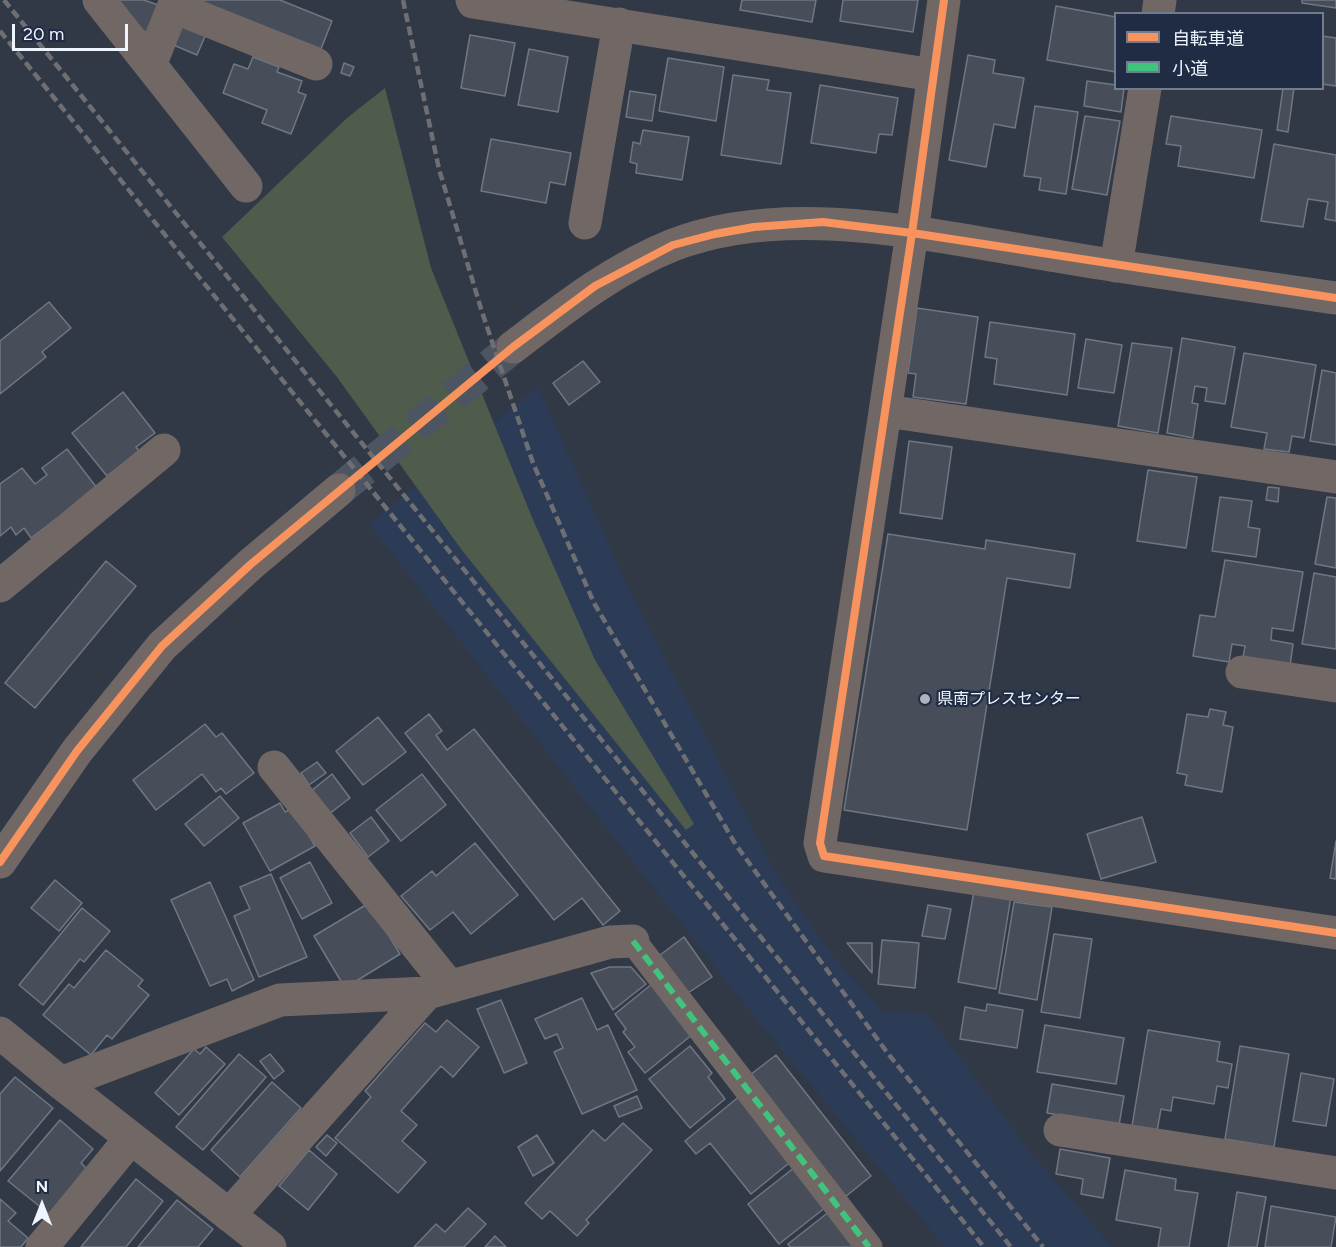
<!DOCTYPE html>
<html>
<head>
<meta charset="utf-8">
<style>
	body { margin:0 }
	#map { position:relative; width:1336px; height:1247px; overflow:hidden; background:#313947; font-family:Figtree,"Noto Sans JP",sans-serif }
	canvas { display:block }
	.legend { position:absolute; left:1114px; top:12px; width:210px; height:78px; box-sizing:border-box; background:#1f2c44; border:2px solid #727c8e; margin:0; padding:8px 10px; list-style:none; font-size:18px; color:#eff5fe }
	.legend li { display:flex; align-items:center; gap:12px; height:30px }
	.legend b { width:30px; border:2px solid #727c8e }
	.north { position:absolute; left:12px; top:1175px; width:60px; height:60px; -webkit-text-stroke:4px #1f2c44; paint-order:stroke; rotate:0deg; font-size:16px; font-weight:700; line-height:24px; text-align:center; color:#eff5fe }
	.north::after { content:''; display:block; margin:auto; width:21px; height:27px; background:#eff5fe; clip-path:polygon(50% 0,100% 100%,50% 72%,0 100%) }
	.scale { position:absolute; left:12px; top:24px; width:116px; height:27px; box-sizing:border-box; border:3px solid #eff5fe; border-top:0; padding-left:8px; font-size:18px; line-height:21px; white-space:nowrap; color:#eff5fe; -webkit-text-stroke:4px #1f2c44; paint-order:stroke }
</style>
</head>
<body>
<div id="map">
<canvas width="1336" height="1247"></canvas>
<ul class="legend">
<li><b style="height:8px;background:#f8935d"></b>自転車道</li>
<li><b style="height:8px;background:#40c37c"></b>小道</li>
</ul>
<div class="north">N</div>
<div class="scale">20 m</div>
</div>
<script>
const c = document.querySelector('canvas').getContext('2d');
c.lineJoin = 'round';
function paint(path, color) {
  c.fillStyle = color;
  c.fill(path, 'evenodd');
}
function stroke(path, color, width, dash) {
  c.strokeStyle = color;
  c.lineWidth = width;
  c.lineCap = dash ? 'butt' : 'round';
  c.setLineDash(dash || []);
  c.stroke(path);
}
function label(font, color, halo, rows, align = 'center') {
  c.font = font + ' Figtree,"Noto Sans JP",sans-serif';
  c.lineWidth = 4.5;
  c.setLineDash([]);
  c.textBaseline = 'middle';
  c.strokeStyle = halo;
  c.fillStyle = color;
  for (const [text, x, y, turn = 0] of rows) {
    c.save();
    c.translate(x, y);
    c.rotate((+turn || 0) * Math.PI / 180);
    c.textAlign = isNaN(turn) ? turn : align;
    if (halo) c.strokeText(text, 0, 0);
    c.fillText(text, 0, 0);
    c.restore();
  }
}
paint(new Path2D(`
	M538,387L625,581L781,883L837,961L884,1012L927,1014L1031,1153L1112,1247H945L745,1005L369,524Z`), '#2c3c57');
paint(new Path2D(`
	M385,88L431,268L531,515L595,660L694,824L686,830L461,549L337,377L222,237L347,118Z`), '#4f5c4c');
const building = new Path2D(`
	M114,0H144L158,5L148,33L136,28Z
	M197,0H280L332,21L321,49Z
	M742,0H816L812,22L740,10Z
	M843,0H918L913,32L840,21Z
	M1302,0H1336V8L1302,3Z
	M1056,6L1116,17V72L1047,60Z
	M180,24L206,34L197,55L171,44Z
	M470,35L515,43L505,96L461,88Z
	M1322,36L1336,38V86L1322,84Z
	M529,49L568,57L558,112L518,105Z
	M968,55L995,60L993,73L1024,78L1015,128L994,124L986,167L949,160Z
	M253,57L279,67L277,72L302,81L298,92L306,95L291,134L262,123L267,110L223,93L234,64L248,69Z
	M668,58L724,67L716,121L659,111Z
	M344,63L354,67L350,76L341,73Z
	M733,75L769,80L767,90L791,93L781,164L721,155Z
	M1087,81L1116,85V88H1124L1121,112L1084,106Z
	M820,85L898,98L892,135L879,134L876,153L811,143Z
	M1283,88H1294L1288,132L1277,130Z
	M630,91L656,95L652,121L626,117Z
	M1035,106L1078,112L1066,194L1039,190L1041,178L1024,176Z
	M1085,116L1120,121L1107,195L1072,189Z
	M1171,116L1262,130L1254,178L1178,166L1181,146L1166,144Z
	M643,130L689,137L682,180L636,173L637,164L630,162L633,142L640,144Z
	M491,139L571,153L565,185L550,182L546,203L481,191Z
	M1274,144L1336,155V221L1325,219L1328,202L1308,199L1303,227L1261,221Z
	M49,302L71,328L42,352L46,357L0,394V341Z
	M917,308L978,317L966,404L913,397L916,374L908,373Z
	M990,322L1075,334L1067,395L994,384L997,359L985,357Z
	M1182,338L1235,347L1225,404L1205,401L1207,388L1195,386L1192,403L1198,404L1193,438L1167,433Z
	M1086,339L1122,345L1114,393L1078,388Z
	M1132,343L1172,348L1158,433L1118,426Z
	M1244,353L1316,365L1304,438L1292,436L1289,452L1264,449L1267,433L1231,427Z
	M583,361L600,382L569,405L553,383Z
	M1322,370L1336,373V445L1310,441Z
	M123,392L155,433L136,447L139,451L107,476L72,433Z
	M909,441L952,447L942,519L900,513Z
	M67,449L97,488L31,538L24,528L16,535L11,527L0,536V484L22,468L35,484L47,475L42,468Z
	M1148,470L1197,477L1186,548L1137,541Z
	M1268,487L1279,488L1278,502L1266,500Z
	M1220,497L1252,501L1248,527L1260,529L1256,557L1212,551Z
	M1327,497L1336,498V568L1315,564Z
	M888,534L985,549L986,540L1075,554L1070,588L1007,578L967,830L844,810Z
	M1225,560L1303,572L1293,631L1272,628L1271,640L1293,644L1290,666L1243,658L1245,646L1232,644L1229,662L1193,656L1200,615L1215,617Z
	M106,561L136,586L35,708L5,683Z
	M1314,573L1336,577V649L1302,644Z
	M1210,709L1226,712L1223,725L1233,727L1222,792L1185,785L1187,775L1177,773L1187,714L1208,717Z
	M429,714L442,731L436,735L447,750L474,729L620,911L603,925L582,898L554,920L405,733Z
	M378,717L406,752L363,785L336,751Z
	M205,724L216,737L222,733L254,773L226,794L221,788L216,792L202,774L156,810L133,780Z
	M317,762L326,773L309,785L301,773Z
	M332,774L350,798L329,814L311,791Z
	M422,774L446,805L401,841L376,810Z
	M220,796L239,818L204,846L185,824Z
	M280,803L285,812L293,808L315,846L270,871L243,823Z
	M371,817L389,841L368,857L350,833Z
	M1142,817L1156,862L1101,879L1087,834Z
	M1336,841V879L1330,878Z
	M475,843L518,895L471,934L453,912L430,930L401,896L432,871L436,876Z
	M310,862L332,903L302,919L280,878Z
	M271,874L307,957L259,977L234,916L250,909L240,887Z
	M55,880L82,903L59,931L31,908Z
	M210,882L254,980L232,991L227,979L210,986L171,900Z
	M974,891L1011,896L996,989L958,982Z
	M1014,902L1052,907L1037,1000L999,993Z
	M369,903L400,954L345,988L314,936Z
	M928,905L951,909L945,939L922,936Z
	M82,908L110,931L84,962L80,959L43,1005L19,985Z
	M1054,934L1092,939L1080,1018L1041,1012Z
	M684,937L712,977L688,993L660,955Z
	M882,940L919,943L915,988L878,984Z
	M847,943H872V973Z
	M106,950L143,980L138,986L149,995L112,1039L107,1035L91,1055L43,1015L69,984L74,988Z
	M610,967H631L646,984L613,1010L591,973Z
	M652,984L693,1034L645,1073L628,1052L635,1047L623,1032L626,1029L615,1014Z
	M582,998L597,1030L608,1025L637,1090L582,1114L554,1052L563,1048L557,1034L545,1039L535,1019Z
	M501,1000L527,1063L504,1073L477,1009Z
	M987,1004L1023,1010L1017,1048L960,1039L965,1007L986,1011Z
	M447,1020L479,1047L453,1077L441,1066L401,1111L417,1125L402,1141L426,1162L398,1193L335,1138L371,1097L365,1091L425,1023L436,1032Z
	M1045,1025L1124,1038L1116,1084L1037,1072Z
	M1148,1030L1220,1042L1217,1061L1232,1064L1228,1088L1217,1086L1214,1104L1173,1097L1171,1111L1161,1109L1157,1131L1132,1126Z
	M690,1046L712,1073L708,1077L725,1099L690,1128L649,1079Z
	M1240,1046L1289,1054L1274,1147L1225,1139Z
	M206,1047L225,1064L179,1115L155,1093L194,1049L200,1054Z
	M239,1054L266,1077L203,1150L176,1127Z
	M270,1054L284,1071L274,1079L260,1061Z
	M776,1055L871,1176L845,1197L750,1075Z
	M1301,1073L1334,1079L1326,1126L1293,1121Z
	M15,1077L53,1108L0,1171V1094Z
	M272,1082L301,1108L240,1177L211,1150Z
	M1052,1084L1124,1096L1119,1125L1047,1113Z
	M741,1095L794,1159L751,1194L710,1143L696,1154L685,1141Z
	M637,1096L642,1108L619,1117L614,1106Z
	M60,1120L93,1149L81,1163L87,1169L49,1214L8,1181Z
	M623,1123L652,1150L586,1220L589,1223L577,1236L550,1211L542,1219L525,1203L593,1130L605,1141Z
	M327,1135L337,1143L326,1156L316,1147Z
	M537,1135L554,1163L533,1176L518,1147Z
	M1060,1149L1110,1158L1103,1198L1081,1194L1083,1179L1056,1174Z
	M309,1150L337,1174L308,1210L279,1186Z
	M795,1167L826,1207L779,1244L748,1204Z
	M1125,1170L1176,1179L1175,1190L1198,1193L1189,1247H1158L1161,1228L1116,1220Z
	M136,1179L163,1201L126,1247H81Z
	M1237,1192L1266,1197L1257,1247H1228Z
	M0,1199L16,1213L8,1221L28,1238L21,1247H0Z
	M177,1200L213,1229L198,1247H138Z
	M1271,1206L1336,1217L1331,1247H1265Z
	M468,1208L486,1224L464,1247H414L436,1224L445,1232Z
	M830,1211L859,1247H790L788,1244Z
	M495,1236L506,1247H485Z`);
paint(building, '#474e59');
stroke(building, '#707783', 1.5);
stroke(new Path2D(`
	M339,490L513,347`), '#4e5562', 33, [33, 16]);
stroke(new Path2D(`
	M633,941L869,1247`), '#716866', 27);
stroke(new Path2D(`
	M99,0L246,186
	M472,0L473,2L933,75
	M944,0L912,233L820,843L824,856L1336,933
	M174,7L316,64
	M1158,14L1160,0
	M151,63L176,0
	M585,223L619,24
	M1116,266L1145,88
	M886,411L1336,477
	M0,586L164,450
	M1242,672L1336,686
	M274,767L450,987
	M61,1083L280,1000L427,993L610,942L633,941
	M1060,1130L1336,1173
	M229,1215L427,993
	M42,1247L131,1138`), '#716866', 33);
stroke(new Path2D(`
	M513,347C563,309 613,269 673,245C792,199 941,238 1062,257C1153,272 1245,285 1336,298
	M0,862L77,751L162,646L251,564L339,490
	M0,1033L61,1083L270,1247`), '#716866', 33);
stroke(new Path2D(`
	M4,0L1011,1247
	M403,0L439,169L482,312L533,463L594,603L736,845L886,1051L1043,1247
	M0,31L984,1247`), '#6f6f73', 4.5, [9, 4.5]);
stroke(new Path2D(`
	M633,941L869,1247`), '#40c37c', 6, [12, 6]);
stroke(new Path2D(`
	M944,0L912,233L820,843L824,856L1336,933
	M0,862L77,751L162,646L251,564L513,347L595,286L673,245L715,234L754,227L823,222L912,233L1336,298`), '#f8935d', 8);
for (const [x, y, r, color] of [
	[925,699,6,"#acb3be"]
]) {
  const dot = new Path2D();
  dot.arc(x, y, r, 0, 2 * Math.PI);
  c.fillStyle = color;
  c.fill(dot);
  stroke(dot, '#1f2c44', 2);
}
label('16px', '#eff5fe', '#1f2c44', [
	["県南プレスセンター",937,699]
], 'left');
</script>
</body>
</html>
